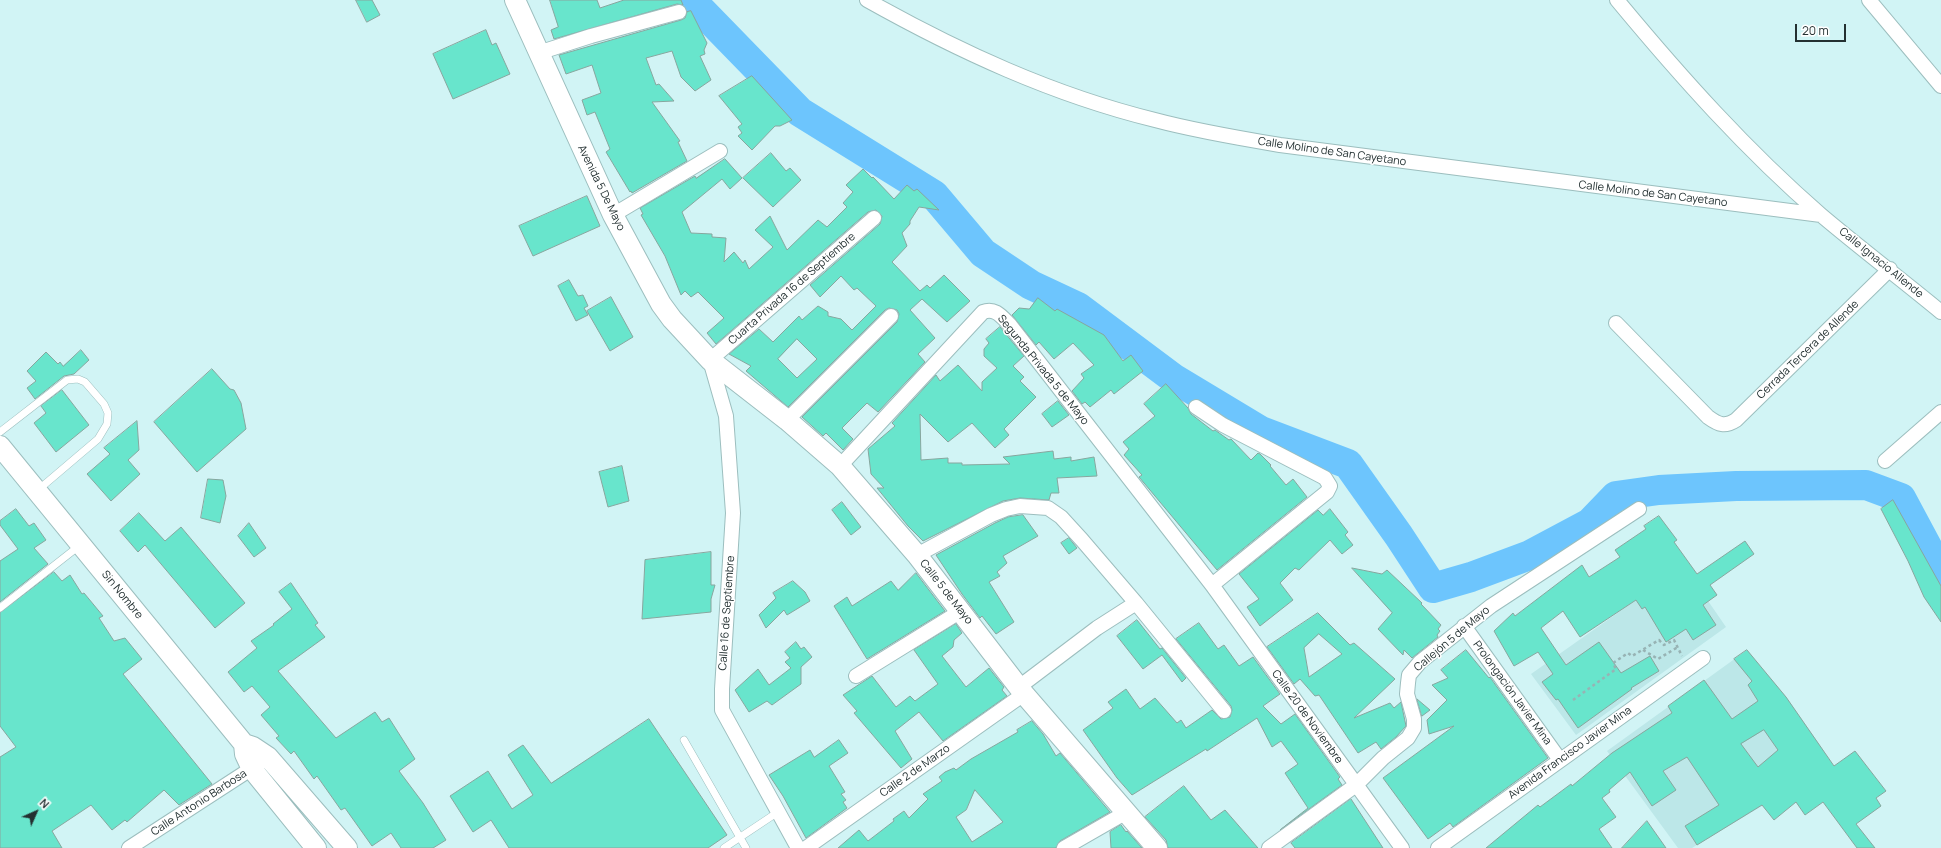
<!DOCTYPE html>
<html>
<head>
<meta charset="utf-8">
<style>
	body { margin:0 }
	#map { position:relative; width:1941px; height:848px; overflow:hidden; background:#d1f4f5; font-family:Manrope,sans-serif }
	canvas { display:block }
	.north { position:absolute; left:16px; top:792px; width:40px; height:40px; -webkit-text-stroke:3px #fff; paint-order:stroke; rotate:45deg; font-size:11px; font-weight:700; line-height:16px; text-align:center; color:#233031 }
	.north::after { content:''; display:block; margin:auto; width:14px; height:18px; background:#233031; clip-path:polygon(50% 0,100% 100%,50% 72%,0 100%) }
	.scale { position:absolute; left:1795px; top:24px; width:51px; height:18px; box-sizing:border-box; border:2px solid #233031; border-top:0; padding-left:5px; font-size:12px; line-height:14px; white-space:nowrap; color:#233031; -webkit-text-stroke:3px #fff; paint-order:stroke }
</style>
</head>
<body>
<div id="map">
<canvas width="1941" height="848"></canvas>
<div class="north">N</div>
<div class="scale">20 m</div>
</div>
<script>
const c = document.querySelector('canvas').getContext('2d');
c.lineJoin = 'round';
function paint(path, color) {
  c.fillStyle = color;
  c.fill(path, 'evenodd');
}
function stroke(path, color, width, dash) {
  c.strokeStyle = color;
  c.lineWidth = width;
  c.lineCap = dash ? 'butt' : 'round';
  c.setLineDash(dash || []);
  c.stroke(path);
}
function label(font, color, halo, rows, align = 'center') {
  c.font = font + ' Manrope,sans-serif';
  c.lineWidth = 3;
  c.setLineDash([]);
  c.textBaseline = 'middle';
  c.strokeStyle = halo;
  c.fillStyle = color;
  for (const [text, x, y, turn = 0] of rows) {
    c.save();
    c.translate(x, y);
    c.rotate((+turn || 0) * Math.PI / 180);
    c.textAlign = isNaN(turn) ? turn : align;
    if (halo) c.strokeText(text, 0, 0);
    c.fillText(text, 0, 0);
    c.restore();
  }
}
paint(new Path2D(`
	M1684,566L1726,627L1576,735L1531,674Z
	M1747,650L1787,698L1824,751L1810,762L1817,773L1692,848H1678L1607,751Z`), '#bce7e8');
stroke(new Path2D(`
	M691,0L800,112L934,195L983,253L1031,285L1078,307L1173,378L1261,431L1348,464L1399,536L1433,588L1471,577L1530,555L1590,523L1616,496L1659,490L1736,486L1866,485L1901,498L1941,573`), '#6dc5fd', 30);
const building = new Path2D(`
	M356,0H372L380,15L367,22Z
	M550,0H597L600,8L624,0H681L683,5L677,4L554,39L551,30L558,27Z
	M691,11L707,43L704,50L705,54L700,56L711,80L695,91L681,77L672,51L646,58L656,85L659,84L674,101L652,102L680,141L678,142L687,161L632,193L631,191L630,192L606,152L610,149L595,112L587,115L582,100L601,93L592,65L566,74L559,55L681,20L685,18L687,12Z
	M486,30L492,45L496,43L510,74L453,99L433,54Z
	M752,76L792,120L780,126H775L752,150L738,136L742,133L738,127L742,124L719,96Z
	M771,153L786,171L790,168L801,180L773,207L743,178Z
	M725,159L742,178L730,189L722,179L682,212L691,233L712,234V237L726,238L724,262L734,252L743,263L745,260L749,269L773,247L755,230L770,216L787,250L818,220L827,227L847,207L843,203L853,192L846,185L863,169L872,178L873,177L894,199L907,185L914,191L917,189L939,210L919,207L910,221V224L902,233L907,246L892,262L920,291L927,285L930,288L944,275L970,301L947,322L922,299L910,310L935,338L918,354L925,362L878,412L867,403L842,428L853,439L843,450L826,433L823,436L802,417L897,322L899,314L897,310L889,308L885,310L788,407L746,371L751,366L729,354L759,329L773,342L799,316L802,320L818,306L828,312V316L841,319L852,330L876,306L857,288L854,290L841,276L820,297L810,285L880,224L882,216L876,210L868,212L716,344L707,333L724,318L698,292L691,297L685,291L681,295L665,256L641,215L643,214L640,208L695,176L696,178ZM797,339L817,359L797,378L778,359Z
	M587,196L600,226L533,256L519,226Z
	M569,280L578,296L583,295L588,306L584,308L588,315L576,321L558,286Z
	M611,297L633,337L610,351L587,311Z
	M1038,298L1055,311L1057,309L1104,335L1123,361L1131,355L1143,371L1114,394L1111,390L1090,407L1085,402L1082,404L1072,391L1084,378L1081,374L1094,365L1073,343L1054,359L1039,342L1036,345L1012,315L1019,308L1029,309Z
	M1000,327L1024,356L1013,366L1024,377L1020,381L1036,397L1004,429L1009,435L995,448L972,423L948,442L920,414L921,460L948,458V463H962V465L1010,464L1003,457L1053,451L1054,459L1071,457V461L1094,457L1097,476L1057,478L1059,493H1051L1049,500L1020,498L1003,501L923,541L908,526L877,488H884L871,474L868,449L895,426L892,423L936,375L940,381L958,365L982,391V382L997,368L984,356V349L989,343L986,339Z
	M81,350L89,360L74,374L64,376L35,399L27,388L36,381L27,371L46,352L58,364L60,362L63,366Z
	M212,369L230,389L234,390L241,403L246,429L197,472L154,422Z
	M1166,384L1188,408L1191,414L1213,431L1215,430L1229,440L1231,439L1251,460L1258,453L1260,454L1271,465L1270,466L1286,485L1293,479L1307,497L1217,570L1139,477L1142,475L1124,455L1129,449L1123,442L1155,416L1144,404Z
	M62,390L89,425L56,452L34,423L46,413L41,406Z
	M1058,401L1069,415L1052,427L1042,414Z
	M137,421L139,450L128,460L140,474L111,501L87,474L110,454L104,448Z
	M622,466L629,501L608,507L599,472Z
	M208,479L223,480L226,496L220,523L201,518Z
	M1893,500L1941,586V622L1924,597L1908,561L1881,509Z
	M842,502L861,527L851,535L832,510Z
	M16,509L29,526L34,523L46,540L34,548L48,564L0,602V561L18,549L0,525V521Z
	M1330,509L1348,532L1345,535L1353,545L1342,554L1330,540L1299,570L1295,568L1280,583L1293,600L1260,626L1247,607L1259,599L1239,574L1318,510L1323,515Z
	M139,513L165,541L181,527L245,603L215,628L145,545L138,552L120,531Z
	M1023,515L1038,536L1003,556L1007,563L997,572L1000,576L989,582L1014,622L996,634L982,616L980,618L962,594L936,555L995,523L1008,517Z
	M1659,516L1677,540L1674,542L1697,574L1745,541L1754,554L1710,585L1717,595L1703,605L1716,625L1693,640L1686,629L1666,642L1645,607L1642,609L1636,600L1580,637L1563,611L1541,628L1566,665L1599,642L1621,673L1650,656L1659,671L1631,688L1632,689L1578,728L1558,699L1556,700L1542,682L1553,674L1538,652L1514,666L1494,631L1513,613L1515,616L1582,565L1589,577L1620,557L1615,550L1646,529L1644,526Z
	M249,523L266,548L254,557L238,536Z
	M1069,538L1077,548L1069,554L1061,543Z
	M711,552V585H715L711,599V612L642,619L645,560Z
	M1352,568L1382,574L1387,570L1422,603L1421,604L1441,625L1438,629L1440,631L1437,635L1438,637L1412,658L1404,650L1403,655L1378,629L1392,613Z
	M54,572L62,581L70,575L82,594L84,593L103,616L99,618L114,641L125,638L142,659L123,674L212,784L179,805L164,790L127,822L125,820L112,830L91,805L52,831L62,848H0V757L16,747L0,726V613Z
	M916,573L945,611L867,659L834,606L847,597L852,606L891,581L898,590Z
	M793,581L805,592L810,601L787,615L784,610L766,628L759,615L776,598L773,593Z
	M291,583L318,623L315,625L325,637L278,671L336,738L375,712L382,722L389,718L415,759L399,771L423,803L446,840L433,848H401L391,833L372,846L345,808L341,810L317,776L314,779L294,751L291,754L276,738L279,736L261,715L270,707L252,686L244,692L228,672L257,648L251,641L274,625L273,624L292,609L279,592Z
	M1318,613L1350,645L1354,643L1395,679L1354,718L1390,703L1394,708L1401,702L1406,726L1396,737L1381,749L1376,742L1358,753L1319,695L1315,696L1300,679L1294,684L1267,647ZM1319,634L1342,654L1309,677L1304,648Z
	M1137,620L1160,649L1162,648L1186,678L1182,682L1162,655L1143,669L1117,636Z
	M1199,623L1218,649L1224,645L1239,666L1253,657L1280,694L1263,706L1281,724L1295,714L1340,777L1338,779L1342,785L1280,830L1308,808L1285,773L1298,764L1281,741L1272,747L1257,718L1207,751L1206,749L1132,795L1117,778L1083,730L1113,708L1108,702L1126,689L1140,709L1155,698L1177,723L1181,720L1186,728L1212,710L1221,719L1230,717L1232,710L1231,706L1176,639Z
	M956,624L962,633L954,640L953,647L942,656L966,687L989,668L1004,687L1002,690L1007,696L943,741L919,712L895,731L912,759L901,768L854,713L857,711L843,695L872,676L896,707L910,696L915,701L938,684L914,650Z
	M796,642L801,649L804,647L812,657L801,667V684L772,705L767,701L749,712L735,690L758,669L769,685L791,668L785,662L790,658L785,652Z
	M1466,650L1489,678L1490,677L1492,680L1548,758L1453,827L1450,823L1428,839L1383,778L1454,726L1429,734L1427,720L1447,700L1432,685L1448,678L1441,670Z
	M1747,650L1786,697L1834,766L1855,751L1886,791L1876,798L1881,806L1856,824L1875,848H1857L1823,802L1805,815L1796,802L1774,820L1762,805L1697,845L1685,826L1719,805L1687,757L1663,771L1676,790L1652,806L1630,772L1609,790L1610,792L1602,798L1616,817L1599,829L1612,848H1486L1538,805L1540,807L1571,784L1572,786L1612,753L1672,713L1668,706L1704,680L1732,719L1758,701L1748,685L1752,681L1734,659ZM1764,730L1778,750L1758,767L1741,744Z
	M1417,699L1430,710L1422,716Z
	M649,719L727,835L708,848H509L491,820L473,832L450,796L488,771L512,809L533,795L508,755L523,745L551,783Z
	M1032,721L1043,734L1056,756L1060,753L1110,812L1060,841L1056,848H838L859,830L868,841L894,821L893,819L904,811L909,818L928,799L923,794L942,781L939,777L945,772L954,768L956,770L971,759L1018,732L1017,730ZM975,790L1003,822L972,842L956,817L966,810Z
	M839,740L848,753L829,766L845,792L841,794L846,800L843,802L847,808L806,838L783,796L769,775L810,750L814,757Z
	M1184,786L1211,820L1225,810L1258,848H1168L1166,840L1145,817Z
	M1351,799L1383,848H1295L1291,843Z
	M1647,821L1666,848H1622Z
	M1121,825L1126,832L1127,831L1142,848H1111L1110,832Z`);
paint(building, '#68e5cc');
stroke(building, '#87a69e', 1);
const lane = new Path2D(`
	M0,432L67,380L78,379L85,382L104,404L108,413L107,424L98,439L38,490
	M0,608L79,546
	M684,740L746,848
	M724,848L778,812`);
const street = new Path2D(`
	M867,0C958,51 1053,95 1155,120C1196,131 1238,138 1280,145L1821,215
	M1617,0C1680,76 1746,150 1821,215C1860,248 1901,279 1941,312
	M1869,0L1941,86
	M538,53L591,36L679,12
	M613,215L720,151
	M1616,323L1708,417C1719,425 1725,427 1736,420L1890,269
	M1196,407L1223,425L1325,478L1330,486L1327,492L1212,585
	M787,420L891,316
	M1885,461L1941,412
	M840,466L983,312C995,307 1002,317 1010,325L1212,585L1402,848
	M917,555L991,515L1006,509L1020,506L1048,508L1061,517L1082,540L1136,603L1224,711
	M1464,626L1560,760
	M856,676L961,611
	M1019,687L1097,628L1136,603
	M129,848L260,763
	M798,848L722,710V689L733,513L726,416L710,360L874,218
	M806,848L1024,694
	M1064,848L1125,813
	M1269,848L1356,785L1383,758L1408,738L1414,728V719L1407,694L1408,683L1409,675L1420,662L1491,606L1639,509
	M1438,848L1703,658`);
const secondary = new Path2D(`
	M515,0L613,215L661,304L672,319L710,360L787,420L840,466L917,555L1024,694L1157,848
	M0,446L244,744
	M244,744L253,747L268,757L347,848
	M244,744L245,754L252,769L316,848`);
stroke(lane, '#9cbebe', 8);
stroke(street, '#9cbebe', 16);
stroke(secondary, '#9cbebe', 22);
stroke(new Path2D(`
	M1643,650L1658,659L1678,647
	M1573,700L1616,669L1613,663L1628,653L1632,656L1659,640L1664,645L1674,640L1682,656`), '#97b3b4', 2.5, [3, 3]);
stroke(lane, '#fff', 7);
stroke(street, '#fff', 14);
stroke(secondary, '#fff', 20);
label('11px', '#233031', '#fff', [
	["Calle Molino de San Cayetano",1332,152,8],
	["Avenida 5 De Mayo",601,188,64],
	["Calle Molino de San Cayetano",1653,194,7],
	["Calle Ignacio Allende",1881,263,39],
	["Cuarta Privada 16 de Septiembre",792,289,-41],
	["Cerrada Tercera de Allende",1808,350,-44],
	["Segunda Privada 5 de Mayo",1043,370,51],
	["Calle 5 de Mayo",946,592,52],
	["Sin Nombre",122,595,51],
	["Calle 16 de Septiembre",727,613,-86],
	["Callejón 5 de Mayo",1452,639,-40],
	["Prolongación Javier Mina",1512,693,54],
	["Calle 20 de Noviembre",1307,717,54],
	["Avenida Francisco Javier Mina",1570,753,-36],
	["Calle 2 de Marzo",915,771,-35],
	["Calle Antonio Barbosa",199,803,-33]
]);
</script>
</body>
</html>
